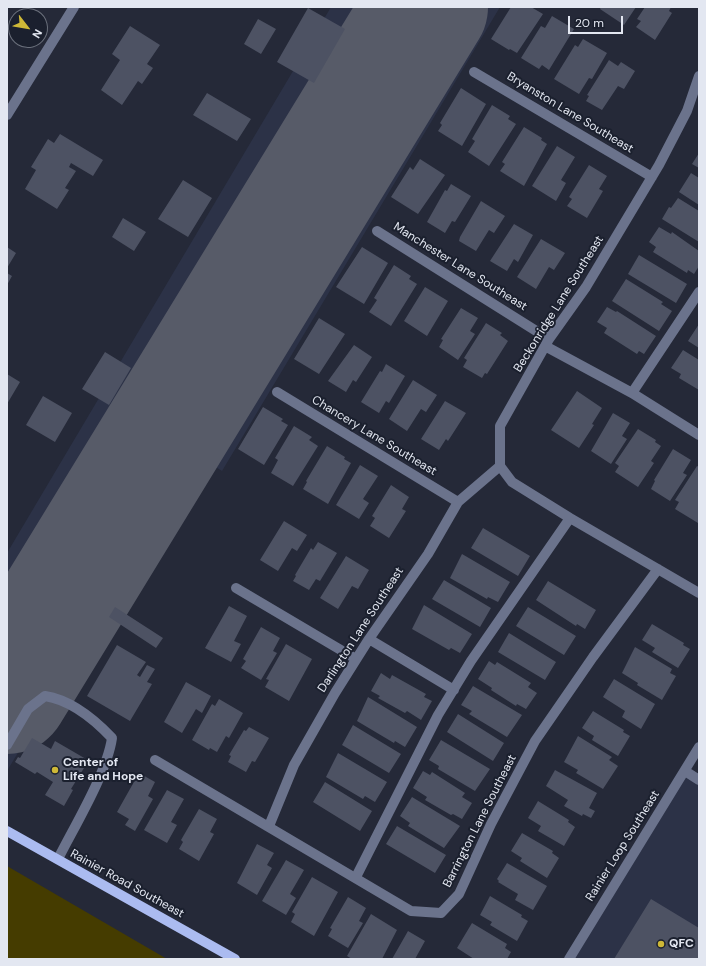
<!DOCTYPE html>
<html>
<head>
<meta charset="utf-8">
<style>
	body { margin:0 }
	#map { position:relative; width:706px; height:966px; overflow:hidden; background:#252938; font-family:"DM Sans",sans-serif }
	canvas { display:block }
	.frame { position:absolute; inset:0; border:8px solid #e3e7f1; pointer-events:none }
	.north { position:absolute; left:8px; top:8px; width:40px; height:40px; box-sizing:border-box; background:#1b202e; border:1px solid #6b707c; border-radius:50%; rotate:121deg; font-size:11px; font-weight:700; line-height:16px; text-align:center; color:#e3e7f1 }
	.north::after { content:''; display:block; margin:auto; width:14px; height:18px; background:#ceb837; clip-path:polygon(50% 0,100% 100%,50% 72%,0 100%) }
	.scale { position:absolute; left:568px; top:16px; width:55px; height:18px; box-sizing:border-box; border:2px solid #e3e7f1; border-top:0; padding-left:5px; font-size:12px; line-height:14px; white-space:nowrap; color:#e3e7f1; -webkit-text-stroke:3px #1b202e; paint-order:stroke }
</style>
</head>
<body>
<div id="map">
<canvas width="706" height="966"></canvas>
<div class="frame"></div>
<div class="north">N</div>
<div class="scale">20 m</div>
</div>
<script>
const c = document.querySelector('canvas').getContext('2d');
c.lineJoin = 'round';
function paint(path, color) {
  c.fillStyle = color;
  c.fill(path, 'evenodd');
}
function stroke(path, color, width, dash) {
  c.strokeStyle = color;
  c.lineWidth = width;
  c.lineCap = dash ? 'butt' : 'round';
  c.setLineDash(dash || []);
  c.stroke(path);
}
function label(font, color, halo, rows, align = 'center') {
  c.font = font + ' "DM Sans",sans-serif';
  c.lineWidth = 4;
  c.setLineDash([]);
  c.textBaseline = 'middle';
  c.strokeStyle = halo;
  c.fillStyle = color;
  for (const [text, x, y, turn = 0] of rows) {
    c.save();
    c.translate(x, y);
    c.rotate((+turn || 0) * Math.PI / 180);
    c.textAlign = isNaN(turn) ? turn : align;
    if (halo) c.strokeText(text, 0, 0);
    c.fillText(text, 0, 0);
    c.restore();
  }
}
paint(new Path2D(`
	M331,7H500L222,471L197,455L7,771V553Z
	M685,771L699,780V959H569Z`), '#2c3247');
paint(new Path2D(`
	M7,866L167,959H7Z`), '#453c00');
stroke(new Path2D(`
	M7,692L426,7`), '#575b68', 124);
paint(new Path2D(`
	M511,7H531L543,14L517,53L510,49L509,50L491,39Z
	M601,7H636L624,25L600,9Z
	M645,7H671L669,11L672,13L655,40L636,27L641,21L637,19Z
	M308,8L345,29L314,83L277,62Z
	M552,16L574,29L549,70L542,65L539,69L521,58L541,26L545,28Z
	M258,19L276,29L261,54L244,44Z
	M130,26L160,45L147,64L153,68L142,84L138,81L122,105L101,90L120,60L112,54Z
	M583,39L607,53L592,79L589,78L579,94L554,79L575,45L578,47Z
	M609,60L618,66L621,62L635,71L624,89L618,86L602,110L586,101L589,96L587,95Z
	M461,88L486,104L462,146L438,131L442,125L440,123Z
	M207,93L251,119L237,141L193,115Z
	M492,105L510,116L508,119L516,124L489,166L468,152L475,141L472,139Z
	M524,127L542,138L541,140L547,144L524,186L500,171L505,164L502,162Z
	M60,134L103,160L93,176L71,163L69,167L76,171L65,188L69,190L57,209L25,189L36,170L31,167L48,139L54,143Z
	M557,146L575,157L561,180L566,183L556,201L532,186Z
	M699,153V168L692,164Z
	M420,159L445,175L418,214L391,197L410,167L413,170Z
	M589,165L607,176L599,189L603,191L587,218L567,206L572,199L569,197Z
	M691,173L699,178V205L679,192Z
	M183,180L212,198L188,237L158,219Z
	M451,184L471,196L455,222L452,221L445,233L427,222L445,190L447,191Z
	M678,198L699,211V242L662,219L669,207L671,208Z
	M481,201L505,216L494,233L489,230L476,251L459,241L460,237Z
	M123,218L146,232L134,251L112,237Z
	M514,224L533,235L518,262L514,259L507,271L490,261Z
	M659,227L671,234L672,232L699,251V266L694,274L688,270L687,273L653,252L656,247L649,242Z
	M541,239L565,253L554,270L549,267L536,289L517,277Z
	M7,247L16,253L7,268Z
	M362,247L388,263L364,304L336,287Z
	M639,255L687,284L676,303L628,274Z
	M394,265L411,276L409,279L417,284L391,326L369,312L377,300L374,298Z
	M7,273L12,276L7,285Z
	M626,279L663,302L661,304L672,311L659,331L612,301Z
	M425,287L448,301L427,336L404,321Z
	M607,307L616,312L617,311L656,336L644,354L639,351L637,354L604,333L607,328L597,322Z
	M461,308L478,318L470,331L475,334L458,360L439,347L443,340L441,339Z
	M319,318L345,334L319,374L294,359Z
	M486,323L502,333L500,335L508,341L487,374L485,373L482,378L463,367L467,360L464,358Z
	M699,324V348L688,341Z
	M354,345L372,357L356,382L353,380L346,392L328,381Z
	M683,350L699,360V390L679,378L681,374L671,368Z
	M105,352L131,368L109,405L82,389Z
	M386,364L405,376L389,403L386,401L379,413L361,402L380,371L382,372Z
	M7,374L20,382L7,404Z
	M413,380L437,395L426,412L421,409L407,431L389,419Z
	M577,391L602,408L592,424L594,425L579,448L551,430Z
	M43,396L72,413L55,442L26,425Z
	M445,401L466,413L448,441L446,439L439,450L421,439Z
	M263,407L283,419L281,421L288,425L264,465L238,449Z
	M613,413L630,423L622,436L627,439L611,464L591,451Z
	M294,426L312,437L309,440L318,446L293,486L271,473L278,460L275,458Z
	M638,429L656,440L655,442L661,446L651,461L654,463L638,487L615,472L619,466L615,463Z
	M327,446L345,457L344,459L351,463L328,504L303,489L307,482L306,481Z
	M673,449L691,460L683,473L687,475L670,501L651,489L655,481L654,480Z
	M360,465L378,476L363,499L369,503L359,519L336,505Z
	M697,466L699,467L698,523L675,509L679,502L675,500Z
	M391,485L409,497L402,509L406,511L389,538L370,526L375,518L372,516Z
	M284,521L307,535L297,551L292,548L278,571L260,560Z
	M483,528L530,556L518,576L471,548Z
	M318,542L337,553L320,581L316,579L309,590L293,581L296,576L295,575L311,548L313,550Z
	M462,554L510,582L498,602L488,597L487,599L450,578Z
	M346,556L369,570L358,589L352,586L338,609L320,598Z
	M444,580L491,608L480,627L432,599Z
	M548,581L596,610L585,629L577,624L576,626L536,600Z
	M424,605L472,634L460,653L451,648L449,650L412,629Z
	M229,606L247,616L234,641L241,644L231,662L205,648Z
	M115,607L163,638L156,648L109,617Z
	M528,607L576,636L564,655L516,626Z
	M652,624L684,643L683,645L690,649L678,668L652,652L655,648L642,640Z
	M261,627L280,638L273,651L277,653L261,680L241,668L246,661L243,659Z
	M509,633L556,662L545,680L498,652Z
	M286,644L312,659L289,701L265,687L269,680L266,679Z
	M117,645L146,662L137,675L140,677L147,665L155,669L147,682L152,684L130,721L87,696Z
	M635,647L672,669L670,673L676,676L662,700L637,685L638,683L622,673Z
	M489,661L495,665L497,662L531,683L528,687L537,693L526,709L517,704L516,706L491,690L492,688L478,679Z
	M381,673L390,679L392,675L426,694L424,697L432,701L421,720L407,711L405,713L378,698L380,696L371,691Z
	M614,679L655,704L641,729L622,717L625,711L603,697Z
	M186,682L211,696L202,713L196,709L182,733L164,722Z
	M473,686L522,715L507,737L469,714L472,711L461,705Z
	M368,697L417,727L405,747L395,741L394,743L357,721Z
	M219,699L243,713L229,738L226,736L217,752L210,748L209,750L192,740L212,704L215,706Z
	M593,711L624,730L623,732L630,736L618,756L592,740L594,736L582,728Z
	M458,714L504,743L493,761L447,732Z
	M353,725L401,754L389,773L342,745Z
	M249,727L269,738L255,762L252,761L246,772L228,762L231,756L229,755L244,730L246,731Z
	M578,736L612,757L609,760L618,766L603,789L576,773L578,770L564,762Z
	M32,738L51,749L55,741L86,759L82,767L84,768L71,789L73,790L64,806L45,795L53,782L37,772L35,774L15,762L18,757L20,758Z
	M441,740L490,769L475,791L438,769L439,766L429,760Z
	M338,753L387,782L375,802L365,796L363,799L326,777Z
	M555,770L597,793L589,808L595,811L591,818L583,814L582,816L564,806L568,800L546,786Z
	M423,771L430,775L432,772L465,793L462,797L472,803L462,819L453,814L451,815L425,800L427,797L413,788Z
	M139,773L155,782L148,796L153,799L135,831L125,825L129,819L117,812Z
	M325,782L372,811L360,831L313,802Z
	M167,790L184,799L171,822L177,825L167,843L144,830Z
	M412,797L460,826L444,848L408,826L410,823L400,816Z
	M538,801L569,820L568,822L575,827L564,846L538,831L541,826L528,818Z
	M199,809L217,819L210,832L214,834L199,861L179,849L183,842L181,840Z
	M397,826L446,855L435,873L386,844Z
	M522,833L553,851L552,853L559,858L547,878L520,861L522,858L511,851Z
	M257,844L274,853L267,865L272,868L257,895L237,883Z
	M286,860L304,870L290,894L296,898L286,915L262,901Z
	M507,863L547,886L533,910L515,900L518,894L498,882L499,881L497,879Z
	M312,877L338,892L314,936L291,922L295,914L292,912Z
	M490,896L522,915L521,917L528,921L517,941L490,925L492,922L480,915Z
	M348,897L366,908L359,921L363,923L348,948L328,936L332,929L330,928Z
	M651,899L699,928V959H614Z
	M371,914L397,930L382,959H352L347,956Z
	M472,923L507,944L505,948L511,952L507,959H474L457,948Z
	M408,931L425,941L415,959H392Z`), '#4d5263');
stroke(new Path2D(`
	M474,72L652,177
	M699,76L687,111L659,165L586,287L549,339L500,426V466L512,482L570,518L699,593
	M7,115L74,7
	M377,231L549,339
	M545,346L632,393L699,435
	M277,392L458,502
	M632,393L699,292
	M236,588L356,659
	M369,639L454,690
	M7,745L28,709L45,696C71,700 95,720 112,738C107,773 74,827 58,859
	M155,760L411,911L441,913L459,894L491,824L535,741L593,657L658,569
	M685,771L699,780
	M269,826L294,765L335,693L369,639L428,554L458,502L500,466
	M356,877L438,715L471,661L570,518
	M569,959L699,747`), '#6b738c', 10);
stroke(new Path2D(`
	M7,831L235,959`), '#abbbf0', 10);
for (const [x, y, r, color] of [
	[55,770,4,"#ceb837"],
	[661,944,4,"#ceb837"]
]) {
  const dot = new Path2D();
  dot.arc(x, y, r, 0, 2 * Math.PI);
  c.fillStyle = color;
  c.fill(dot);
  stroke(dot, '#1b202e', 1.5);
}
label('12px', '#e3e7f1', '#1b202e', [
	["Bryanston Lane Southeast",570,113,31],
	["Manchester Lane Southeast",460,267,32],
	["Beckonridge Lane Southeast",559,304,-58],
	["Chancery Lane Southeast",374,436,31],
	["Darlington Lane Southeast",361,630,-57],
	["Barrington Lane Southeast",480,821,-63],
	["Rainier Loop Southeast",623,846,-58],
	["Rainier Road Southeast",127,884,29]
]);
label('bold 12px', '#e3e7f1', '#1b202e', [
	["Center of",63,763],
	["Life and Hope",63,777],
	["QFC",669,944]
], 'left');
</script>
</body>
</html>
